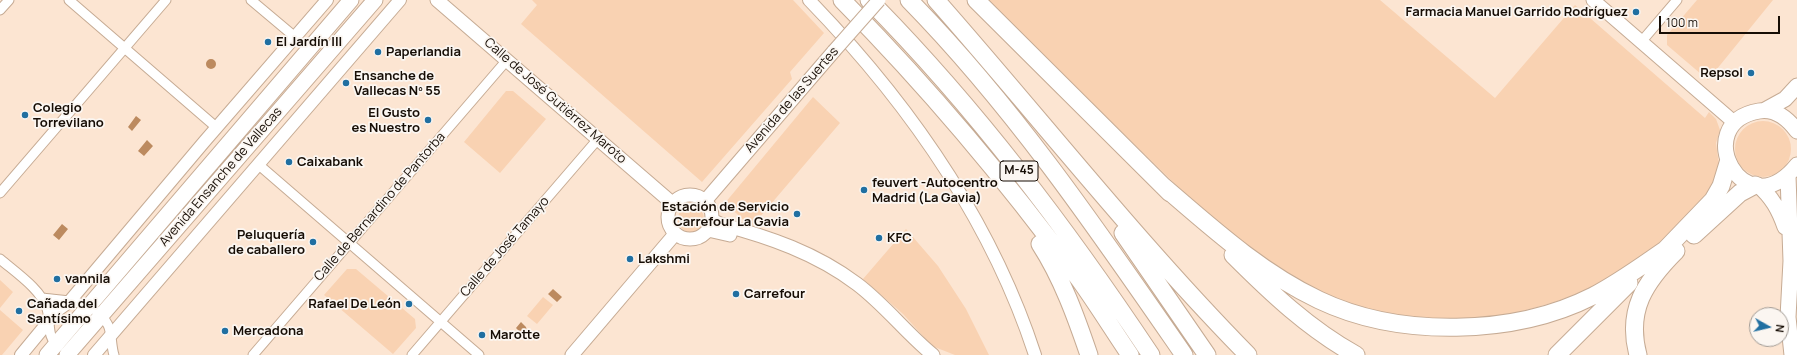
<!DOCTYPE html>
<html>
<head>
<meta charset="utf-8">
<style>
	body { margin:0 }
	#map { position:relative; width:1797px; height:355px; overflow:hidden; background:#fce5d2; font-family:Manrope,sans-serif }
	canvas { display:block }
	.north { position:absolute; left:1749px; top:307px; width:40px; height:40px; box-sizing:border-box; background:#fbf6f1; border:1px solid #9f9993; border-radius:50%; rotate:98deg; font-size:11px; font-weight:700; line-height:16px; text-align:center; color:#160d05 }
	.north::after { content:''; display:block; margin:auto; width:14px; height:18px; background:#206fa1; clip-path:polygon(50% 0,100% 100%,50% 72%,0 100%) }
	.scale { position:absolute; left:1659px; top:16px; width:121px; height:18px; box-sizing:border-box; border:2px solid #160d05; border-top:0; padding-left:5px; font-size:12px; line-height:14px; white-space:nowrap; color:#160d05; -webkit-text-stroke:3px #fbf6f1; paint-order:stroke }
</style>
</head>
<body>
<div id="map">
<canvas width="1797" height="355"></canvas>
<div class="north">N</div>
<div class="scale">100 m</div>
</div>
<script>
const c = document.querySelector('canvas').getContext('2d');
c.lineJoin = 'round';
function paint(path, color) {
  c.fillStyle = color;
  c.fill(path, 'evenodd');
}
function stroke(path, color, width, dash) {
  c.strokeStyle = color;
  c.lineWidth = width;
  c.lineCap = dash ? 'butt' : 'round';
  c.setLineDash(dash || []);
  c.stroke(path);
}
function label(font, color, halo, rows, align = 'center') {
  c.font = font + ' Manrope,sans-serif';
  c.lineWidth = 3.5;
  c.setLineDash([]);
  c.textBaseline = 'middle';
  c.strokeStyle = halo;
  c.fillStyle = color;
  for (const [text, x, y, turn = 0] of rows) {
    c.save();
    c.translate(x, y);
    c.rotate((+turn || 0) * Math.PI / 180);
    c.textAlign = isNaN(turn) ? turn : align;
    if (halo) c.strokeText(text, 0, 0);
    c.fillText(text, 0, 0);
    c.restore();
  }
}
paint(new Path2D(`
	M532,0H793L824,33L790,72L792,79L702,182L521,24L537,5Z
	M987,0H1380L1495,98L1575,5L1705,118L1709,112L1716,119L1720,130L1716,143L1720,172L1718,185L1657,249L1598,286L1555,302L1512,314L1465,320L1411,318L1364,310L1322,295L1281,272L1225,233Z
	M1697,0H1773L1708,80L1667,45V35Z
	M506,91H513L546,119L500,173L464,142Z
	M813,97L840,123L753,225L748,224L725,203Z
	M1735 149a28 28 0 1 1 56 0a28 28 0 1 1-56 0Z
	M678 219a13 13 0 1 1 26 0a13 13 0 1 1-26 0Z
	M906,229L938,266L966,309L989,355H955L932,346L903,314L863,279Z
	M347,269H356L415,319L416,328L393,354L324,295Z
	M0,280L13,292L0,308Z
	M543,297L553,305L537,324L527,316Z
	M0,310L23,330L2,355H0Z`), '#f9d2b2');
paint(new Path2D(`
	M206 64a5 5 0 1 1 10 0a5 5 0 1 1-10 0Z
	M136,116L141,120L132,131L128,127Z
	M147,140L153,146L144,156L138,151Z
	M62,224L68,229L59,240L53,235Z
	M553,289L562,297L557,302L548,294Z
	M521,322L526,327L528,336L526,338L516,328Z`), '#bc8a5f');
const minor = new Path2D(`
	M69,0L216,127
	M251,0L295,37
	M0,10L9,0
	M1641,42L1677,0
	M259,165L479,355
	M0,193L166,0
	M0,259C15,272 42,290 47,309C51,322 46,338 59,346
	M43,298C68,302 94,298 108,325C112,333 111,346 114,355
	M253,355L507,60
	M412,355L598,139`);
const tertiary = new Path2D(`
	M809,0C907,101 991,220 1035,355
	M21,355L59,309L69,302L204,142L327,0
	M94,355L400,0`);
const secondary = new Path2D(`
	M437,0L672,203
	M1593,0L1735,123
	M668 217a22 22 0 1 1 44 0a22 22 0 1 1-44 0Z
	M705,201L834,51
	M712,220L720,224C769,237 816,253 857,284C885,305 906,333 933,355
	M708,230L730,235
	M572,355L675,234`);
const primary = new Path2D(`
	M1765,110L1785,99L1797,86
	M1797,131C1788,119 1776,108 1759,111C1688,123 1744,231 1797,165
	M1788,176L1791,261L1788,317L1792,355
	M1758,185C1772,197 1779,210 1785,227
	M47,355L351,0
	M67,355L375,0`);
const motorway = new Path2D(`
	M842,0C928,87 1007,181 1079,279C1097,304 1113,330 1130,355
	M869,0C976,108 1067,229 1151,355
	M909,0C1014,107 1099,232 1184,355
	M936,0C1040,118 1137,242 1248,355
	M976,0L1170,193
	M1163,186C1212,228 1260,272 1319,300C1399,338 1514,336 1593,296C1620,282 1644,264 1669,247
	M1123,233L1207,355
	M1694,235L1740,193L1755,185
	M1040,244C1062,278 1076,317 1089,355
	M1662,253L1713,200L1721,186L1728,163
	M1233,255C1271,293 1309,329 1356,355
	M1557,355L1629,283
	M1638,355C1626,310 1645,282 1676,251`);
stroke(minor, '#c6ab94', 11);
stroke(tertiary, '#c6ab94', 14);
stroke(secondary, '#c6ab94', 15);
stroke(primary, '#c6ab94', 17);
stroke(motorway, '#c6ab94', 19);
stroke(minor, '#fff', 9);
stroke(tertiary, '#fff', 12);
stroke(secondary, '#fff', 13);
stroke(primary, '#fff', 15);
stroke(motorway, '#fff', 17);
const secondaryBridge = new Path2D(`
	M834,51L879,0`);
stroke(secondaryBridge, '#c6ab94', 15, []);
stroke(secondaryBridge, '#fff', 13);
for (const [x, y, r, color] of [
	[1636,12,4,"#206fa1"],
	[268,42,4,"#206fa1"],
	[378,52,4,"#206fa1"],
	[1751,73,4,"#206fa1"],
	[346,83,4,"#206fa1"],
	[25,115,4,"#206fa1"],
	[428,120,4,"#206fa1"],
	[289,162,4,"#206fa1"],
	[864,190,4,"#206fa1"],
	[797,214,4,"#206fa1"],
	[879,238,4,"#206fa1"],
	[313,242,4,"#206fa1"],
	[630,259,4,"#206fa1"],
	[57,279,4,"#206fa1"],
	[736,294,4,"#206fa1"],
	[409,304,4,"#206fa1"],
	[19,311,4,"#206fa1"],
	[225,331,4,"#206fa1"],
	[482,335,4,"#206fa1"]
]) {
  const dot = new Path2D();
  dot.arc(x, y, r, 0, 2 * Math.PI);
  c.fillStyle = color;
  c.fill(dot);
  stroke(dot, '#fbf6f1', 1.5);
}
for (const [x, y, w] of [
	[1019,171,38]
]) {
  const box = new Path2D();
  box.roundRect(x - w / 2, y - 10, w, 20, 3);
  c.fillStyle = '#fbf6f1';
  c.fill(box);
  stroke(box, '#160d05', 1);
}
label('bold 12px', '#160d05', null, [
	["M-45",1019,171]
]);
label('bold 13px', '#160d05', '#fbf6f1', [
	["Farmacia Manuel Garrido Rodríguez",1628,12,"right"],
	["El Jardín III",276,42],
	["Paperlandia",386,52],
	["Repsol",1743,73,"right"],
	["Ensanche de",354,76],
	["Vallecas Nº 55",354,91],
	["Colegio",33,108],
	["Torrevilano",33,123],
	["El Gusto",420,113,"right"],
	["es Nuestro",420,128,"right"],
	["Caixabank",297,162],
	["feuvert -Autocentro",872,183],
	["Madrid (La Gavia)",872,198],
	["Estación de Servicio",789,207,"right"],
	["Carrefour La Gavia",789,222,"right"],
	["Peluquería",305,235,"right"],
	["de caballero",305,250,"right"],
	["KFC",887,238],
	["Lakshmi",638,259],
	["vannila",65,279],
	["Carrefour",744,294],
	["Cañada del",27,304],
	["Santísimo",27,319],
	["Rafael De León",401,304,"right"],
	["Mercadona",233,331],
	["Marotte",490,335]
], 'left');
label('13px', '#160d05', '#fbf6f1', [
	["Avenida de las Suertes",792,100,-49],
	["Calle de José Gutiérrez Maroto",555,101,41],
	["Avenida Ensanche de Vallecas",221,177,-49],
	["Calle de Bernardino de Pantorba",380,207,-49],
	["Calle de José Tamayo",505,247,-49]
]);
</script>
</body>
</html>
